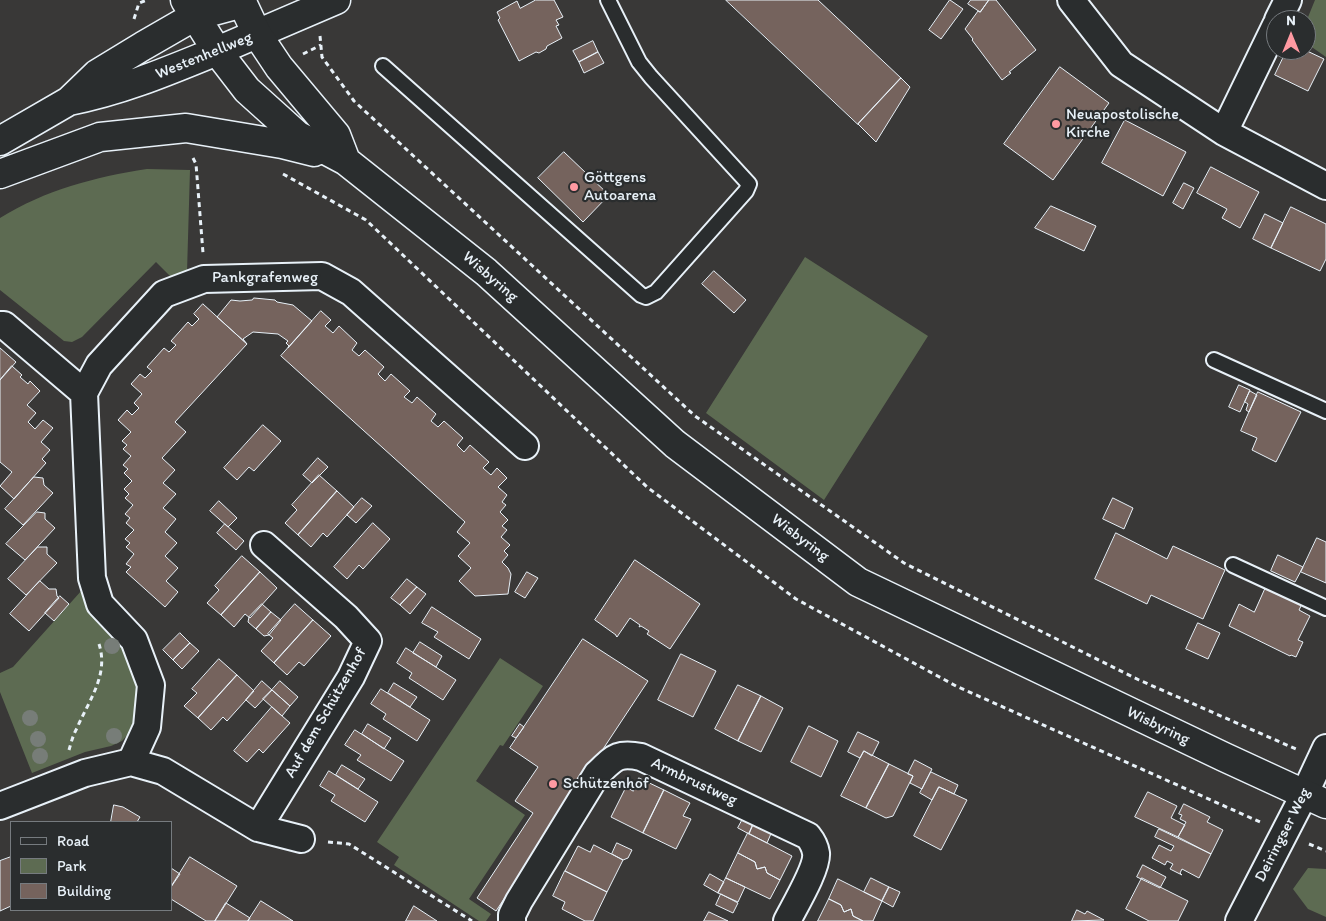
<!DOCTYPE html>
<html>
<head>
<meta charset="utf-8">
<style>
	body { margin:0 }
	#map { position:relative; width:1326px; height:921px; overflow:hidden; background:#393837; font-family:Itim,sans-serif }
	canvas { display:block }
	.legend { position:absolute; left:10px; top:821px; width:162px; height:90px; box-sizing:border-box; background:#2a2d2e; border:1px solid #767b7f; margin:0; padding:6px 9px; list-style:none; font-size:15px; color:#e8f1f8 }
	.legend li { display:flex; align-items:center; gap:10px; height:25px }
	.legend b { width:25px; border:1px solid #767b7f }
	.north { position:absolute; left:1266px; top:10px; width:50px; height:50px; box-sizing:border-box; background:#2a2d2e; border:1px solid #767b7f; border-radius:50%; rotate:0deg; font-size:14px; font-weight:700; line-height:20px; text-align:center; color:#e8f1f8 }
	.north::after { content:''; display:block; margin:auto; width:18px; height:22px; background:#ff9aa2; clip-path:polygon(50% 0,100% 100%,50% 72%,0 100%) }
</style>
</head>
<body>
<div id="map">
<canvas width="1326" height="921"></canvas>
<ul class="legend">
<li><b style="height:6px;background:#2a2d2e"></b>Road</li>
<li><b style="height:14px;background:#5d6b52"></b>Park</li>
<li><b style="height:14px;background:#75635d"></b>Building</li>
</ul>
<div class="north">N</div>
</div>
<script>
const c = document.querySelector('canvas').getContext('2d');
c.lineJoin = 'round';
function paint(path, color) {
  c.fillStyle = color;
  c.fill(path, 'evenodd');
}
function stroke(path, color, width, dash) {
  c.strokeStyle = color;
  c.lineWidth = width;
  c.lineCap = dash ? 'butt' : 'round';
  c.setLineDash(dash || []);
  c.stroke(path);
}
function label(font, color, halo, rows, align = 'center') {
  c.font = font + ' Itim,sans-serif';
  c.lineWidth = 4.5;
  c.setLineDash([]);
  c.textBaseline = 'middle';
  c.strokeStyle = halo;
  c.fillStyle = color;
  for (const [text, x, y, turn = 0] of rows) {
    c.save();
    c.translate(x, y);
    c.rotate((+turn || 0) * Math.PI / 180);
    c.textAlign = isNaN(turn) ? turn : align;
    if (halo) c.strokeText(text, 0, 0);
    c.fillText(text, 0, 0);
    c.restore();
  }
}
paint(new Path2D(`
	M1315,0H1326V57L1306,43V22Z
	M147,169L190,170L187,272L172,278L156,262L82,337L72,342L64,341L0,290V218C45,190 95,177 147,169Z
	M805,257L928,336L824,500L706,413Z
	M82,590L96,621L122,647L131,659L139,688L135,718L129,733L122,741L111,746L85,752L32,773L0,692V673L13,667Z
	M500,658L543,686L503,746L500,745L476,781L525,815L469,899L491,914L486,921H479L394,865L399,857L377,842Z
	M1308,868L1326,869V917L1308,909L1293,889Z`), '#5d6b52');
const building = new Path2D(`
	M536,0H554L563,17L556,20L559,25L556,26L562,38L547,46L546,49L539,53L536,52L519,61L498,20L500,18L497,12L517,1L520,8Z
	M726,0H818L901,78L858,124Z
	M950,0L963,9L941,39L929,30Z
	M971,0H989L980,12L968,4Z
	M989,0H996L1036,50L1009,72L1011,73L1002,80L972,40L973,39L965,29L978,11L980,12Z
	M593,41L598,52L579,62L573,51Z
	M1287,50H1305L1324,59L1308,91L1275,75Z
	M598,52L604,63L584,73L579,62Z
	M1060,67L1109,103L1053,180L1004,144Z
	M901,78L910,87L876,142L858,124Z
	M1125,120L1186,152L1163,196L1102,163Z
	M564,152L609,195L583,222L538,178Z
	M1211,167L1259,192L1240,228L1222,218L1227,209L1197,193Z
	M1184,183L1194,188L1183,209L1173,203Z
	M1051,206L1096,226L1084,251L1035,228Z
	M1291,207L1326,224V259L1320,271L1271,248Z
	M1265,214L1283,223L1271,248L1253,239Z
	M714,271L746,300L734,313L702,284Z
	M254,298L275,300L277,302L293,305L312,321L288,348L289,346L286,343L288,341L278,334L253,332L243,339L247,344L217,317L231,300L240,301L252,300Z
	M203,304L247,344L175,422L186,432L162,458L175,470L163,483L176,494L163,508L176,519L165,532L177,543L165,556L178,568L166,581L178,592L165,607L126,572L131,567L126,564L134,554L126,547L130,543L125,539L134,530L126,523L130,518L125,514L133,505L125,498L129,494L124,489L132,481L124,473L128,469L123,465L131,456L123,449L127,445L122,441L131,432L118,420L127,410L132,415L139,408L134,403L142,394L131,384L140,374L145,378L152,371L147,367L164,348L169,352L176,345L171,341L188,322L192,326L199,319L194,314Z
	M321,311L331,320L325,326L333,333L339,326L357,343L352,350L359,356L365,350L384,367L378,374L385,381L391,374L410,391L404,397L412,403L417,397L436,414L431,421L438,427L444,421L463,438L457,445L464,452L470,445L489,462L483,468L491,475L497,468L507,478L498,487L507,495L502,502L506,505L500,512L508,520L502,526L507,530L501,537L510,545L504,551L508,555L502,562L508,568L511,574L508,594L475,596L459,581L471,568L458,556L470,543L457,532L465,522L281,356Z
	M0,348L16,362L0,380Z
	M12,366L22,375L20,377L28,384L30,381L40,391L27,405L36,413L28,422L35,429L43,420L53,428L41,442L50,450L42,459L46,463L14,499L0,486L12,472L0,462V380Z
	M1239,385L1250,390L1240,412L1229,407Z
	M1250,391L1257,395L1249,412L1246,410L1248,404L1245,402Z
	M1258,392L1301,412L1276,462L1252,450L1257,438L1241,431Z
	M263,425L281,441L254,471L249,467L237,480L224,468Z
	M318,458L328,467L312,483L303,475Z
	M319,475L337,491L298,535L285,523L297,510L292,505Z
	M34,477L43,478L44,485L53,493L23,525L5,509Z
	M337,491L354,507L327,537L323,533L311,547L298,535Z
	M362,498L372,506L356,523L347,515Z
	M1113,498L1133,508L1124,529L1103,519Z
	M219,501L237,518L228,527L210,511Z
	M37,512L45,513V519L55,528L25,560L6,544Z
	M373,523L390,539L363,569L359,565L347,579L334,567Z
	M225,524L244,541L236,550L217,533Z
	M1116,533L1167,559L1173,546L1225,570L1203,619L1151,595L1147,604L1095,579Z
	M1317,538L1326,542V583L1301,572Z
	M38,547H47V554L57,563L26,595L8,579Z
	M1278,555L1303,567L1295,582L1271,571Z
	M242,556L260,572L221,615L207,603L219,590L215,586Z
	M635,560L700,604L670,649L647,634L649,631L641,626L639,627L640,625L630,618L617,637L616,636V635L595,620Z
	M260,572L277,588L250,618L245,614L234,627L221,615Z
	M527,572L538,578L525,598L515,592Z
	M407,579L417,587L400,605L391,598Z
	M40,581L49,589H56L57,596L59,598L29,631L10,614Z
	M417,587L426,594L410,614L400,605Z
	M1266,587L1302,604L1299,610L1310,616L1298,640L1303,642L1296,657L1291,655L1290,656L1229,626L1239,604L1254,612Z
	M60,596L69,604L54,621L45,613Z
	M262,604L271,612L256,629L248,622L249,617Z
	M295,604L313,620L274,663L261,651L273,638L268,634Z
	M432,607L481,639L469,659L434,637L438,632L422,623Z
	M271,612L281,620L269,635L264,636L256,629Z
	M313,620L331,636L304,666L299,662L287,675L274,663Z
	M1198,623L1220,633L1208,659L1186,649Z
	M180,633L190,643L173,660L163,650Z
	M583,639L648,681L496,911L477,898L533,813L515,801L538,767L510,748Z
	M420,642L442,656L436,667L413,653Z
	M190,643L199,651L182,669L173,660Z
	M406,648L456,680L443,700L409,678L412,673L397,663Z
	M681,654L716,671L693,717L658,700Z
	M219,659L237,675L198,718L184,706L197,693L192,689Z
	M237,675L254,691L227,721L223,717L211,730L198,718Z
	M262,681L272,690L255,708L246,700Z
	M280,681L298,697L290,706L272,690Z
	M394,683L417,697L410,707L388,693Z
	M738,685L761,696L738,741L715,729Z
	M381,689L430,720L417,741L383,719L386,714L371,704Z
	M272,690L290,706L282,716L263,699Z
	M761,696L783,708L761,752L738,741Z
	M272,707L290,723L263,753L259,749L247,762L234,751Z
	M368,724L391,738L384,749L362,734Z
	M520,724L524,727L516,738L512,736Z
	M809,726L838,741L821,777L791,762Z
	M355,730L404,761L391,781L357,760L361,755L345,745Z
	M858,732L879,742L872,756L864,751L860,758L848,752Z
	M864,751L889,764L866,808L841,796Z
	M915,760L932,769L922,789L910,783L913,776L908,774Z
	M889,764L913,776L893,816L886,818L866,808Z
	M342,765L365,779L358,789L336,775Z
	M329,771L378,802L365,822L331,801L335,795L320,786Z
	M931,772L958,785L954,794L939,787L932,800L920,793Z
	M639,778L664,790L643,833L611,817L626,787L633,791Z
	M939,787L967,800L941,850L914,836Z
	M664,790L690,803L683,816L691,819L676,849L643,833Z
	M1148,792L1177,806L1171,818L1185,825L1178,837L1135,817Z
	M1184,804L1210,817L1207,822L1223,830L1211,854L1178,837L1186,822L1180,819L1182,815L1179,814Z
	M114,805L123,807L140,817L137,822H111Z
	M745,815L755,820L749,834L738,828Z
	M755,820L773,829L767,843L749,834Z
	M1159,829L1211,854L1199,878L1182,869L1180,873L1182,875L1170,869L1173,864L1167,861L1165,865L1152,858L1159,845L1171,851L1174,846L1155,837Z
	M748,833L792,856L780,880L767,873L765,867L757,869L755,862L738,853Z
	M617,843L632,850L628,858L623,860L612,854Z
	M594,845L623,860L607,892L565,871L578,846L590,852Z
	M738,853L755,862L757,869L765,867L767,873L780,880L770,899L726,878Z
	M11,857V906L0,911V861Z
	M190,857L237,886L215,921H206L171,899V887Z
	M1143,865L1166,877L1160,888L1137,877Z
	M171,868L180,874L171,887Z
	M565,871L607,892L593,921H585L562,909L565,902L553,896Z
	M710,874L724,882L718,893L704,885Z
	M726,878L745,887L738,902L718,893Z
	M871,878L889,887L882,901L864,892Z
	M1142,878L1188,901L1178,921H1149L1126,909Z
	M838,879L882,901L873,921H863L853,916L851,909L844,912L841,905L829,899Z
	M889,887L900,892L893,907L882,901Z
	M721,894L738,903L733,913L716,905Z
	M829,899L841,905L844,912L851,909L853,916L863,921H818Z
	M261,901L293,921H248Z
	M226,903L250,918L248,921H215Z
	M414,906L437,921H406Z
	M1077,910L1085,914L1087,911L1104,920L1072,921Z
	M709,912L728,921H704Z`);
paint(building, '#75635d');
stroke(building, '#e8f1f8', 1);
const service = new Path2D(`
	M383,66L641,295L646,297L656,292L746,191L749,184L651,77L639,62L608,0
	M1214,360L1326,411
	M1233,565L1326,608`);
const minor = new Path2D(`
	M1071,0L1121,64L1224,132L1326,186
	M1278,20L1288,0
	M1224,132L1276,25
	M0,325H4L84,393L92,578L100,604L134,640L151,685L147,727L131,762
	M84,393L99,365L164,294L204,279L322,276L351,292L525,446
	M264,545L346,617L368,641L351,677L258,828L301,839
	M0,806L85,773L131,762L163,771L258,828
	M512,921V915L519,901L597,774C614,758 617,752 641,757L808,836C812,841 815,846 816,853C818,867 794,907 787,921
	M1239,921L1304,795L1326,748`);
const tertiary = new Path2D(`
	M217,51L336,0`);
const secondary = new Path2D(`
	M185,0L217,51L247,90L297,135L346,161L486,272L675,444L858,582L1224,757L1326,804
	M241,0L257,34L279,67L336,135L346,161
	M69,101C121,91 168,71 217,51
	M0,141L69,101L97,74L143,46L195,16L243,3
	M0,174L100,137L186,128L282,144L314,152`);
stroke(service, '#e8f1f8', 18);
stroke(minor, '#e8f1f8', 30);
stroke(tertiary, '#e8f1f8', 31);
stroke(secondary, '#e8f1f8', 31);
stroke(new Path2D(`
	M134,19L139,3L147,0
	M320,36L322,57L354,101L695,416L904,563L1139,680L1296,749
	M303,54L321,45
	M193,158L196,164L203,253
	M283,174L366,220L647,487L796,599L956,686L1260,822
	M69,750C71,743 73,735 77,728C89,700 109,675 99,644
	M328,842L349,844L472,921
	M1309,844L1326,851`), '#e8f1f8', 3, [5, 4]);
stroke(service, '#2a2d2e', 14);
stroke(minor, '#2a2d2e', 26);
stroke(tertiary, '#2a2d2e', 28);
stroke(secondary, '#2a2d2e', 28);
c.fillStyle = '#777d78';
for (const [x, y] of [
	[112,646],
	[30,718],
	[114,736],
	[38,739],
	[40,756]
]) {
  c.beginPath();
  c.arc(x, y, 8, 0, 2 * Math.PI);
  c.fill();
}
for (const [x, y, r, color] of [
	[1056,124,5,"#ff9aa2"],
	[574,187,5,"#ff9aa2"],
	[553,784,5,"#ff9aa2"]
]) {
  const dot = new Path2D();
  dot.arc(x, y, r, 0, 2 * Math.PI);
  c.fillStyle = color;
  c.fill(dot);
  stroke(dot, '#2a2d2e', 2);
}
label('16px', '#e8f1f8', '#2a2d2e', [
	["Westenhellweg",204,56,-22],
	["Wisbyring",490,277,41],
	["Pankgrafenweg",265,278],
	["Wisbyring",800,538,37],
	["Auf dem Schützenhof",326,713,-60],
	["Wisbyring",1158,726,26],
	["Armbrustweg",694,782,25],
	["Deiringser Weg",1283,835,-63]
]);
label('16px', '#e8f1f8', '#2a2d2e', [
	["Neuapostolische",1066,115],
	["Kirche",1066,133],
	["Göttgens",584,178],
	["Autoarena",584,196],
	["Schützenhof",563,784]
], 'left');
</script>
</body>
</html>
